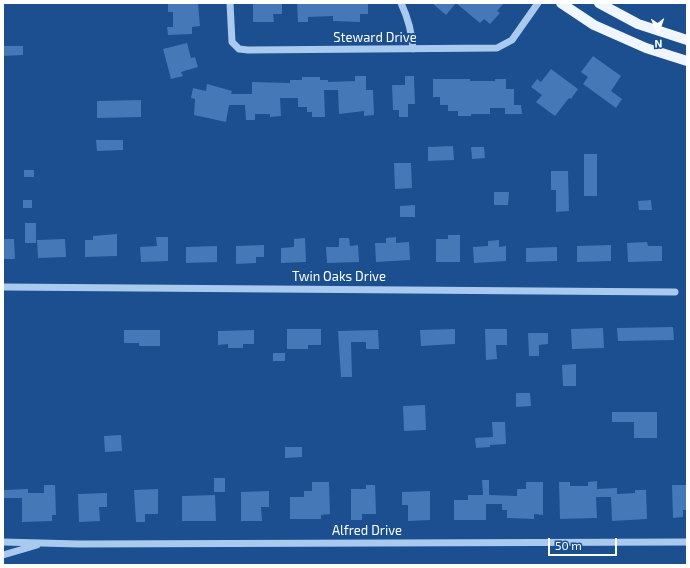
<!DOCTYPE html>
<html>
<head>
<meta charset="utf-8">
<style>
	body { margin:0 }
	#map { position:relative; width:690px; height:568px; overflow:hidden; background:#1b4f8f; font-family:"Exo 2",sans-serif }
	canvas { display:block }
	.frame { position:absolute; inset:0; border:4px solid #fff; pointer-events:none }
	.north { position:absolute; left:638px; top:12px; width:40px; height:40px; -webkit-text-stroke:3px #1b4f8f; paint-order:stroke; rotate:178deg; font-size:11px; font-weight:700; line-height:16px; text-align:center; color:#fff }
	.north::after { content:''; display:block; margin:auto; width:14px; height:18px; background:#fff; clip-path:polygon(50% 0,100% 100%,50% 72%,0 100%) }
	.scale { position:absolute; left:548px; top:538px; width:69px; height:18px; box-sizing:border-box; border:2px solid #fff; border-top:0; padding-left:5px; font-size:12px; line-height:14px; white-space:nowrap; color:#fff; -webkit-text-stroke:3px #1b4f8f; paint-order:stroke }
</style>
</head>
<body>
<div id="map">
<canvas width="690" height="568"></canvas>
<div class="frame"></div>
<div class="north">N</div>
<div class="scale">50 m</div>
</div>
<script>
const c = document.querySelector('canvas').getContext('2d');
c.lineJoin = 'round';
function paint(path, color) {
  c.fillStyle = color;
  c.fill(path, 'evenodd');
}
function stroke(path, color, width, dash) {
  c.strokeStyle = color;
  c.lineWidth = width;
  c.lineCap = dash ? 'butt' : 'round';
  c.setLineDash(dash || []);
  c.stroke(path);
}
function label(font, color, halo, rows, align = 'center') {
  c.font = font + ' "Exo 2",sans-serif';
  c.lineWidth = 4;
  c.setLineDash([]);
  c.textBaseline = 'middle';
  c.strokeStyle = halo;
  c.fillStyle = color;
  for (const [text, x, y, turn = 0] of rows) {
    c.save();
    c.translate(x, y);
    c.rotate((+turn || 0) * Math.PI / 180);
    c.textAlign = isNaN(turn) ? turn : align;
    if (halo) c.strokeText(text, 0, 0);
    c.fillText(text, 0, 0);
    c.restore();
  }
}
paint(new Path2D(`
	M168,3H198L200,26L192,27V34L168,35L167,27H173V12H168Z
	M253,3H282V14H273L274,22H253Z
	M297,3H368V14H360V22L333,21V16L308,17V22H298Z
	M432,3H504L497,11L500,13L490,24L484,19L480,23L456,3L446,15Z
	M187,43L191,58L195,57L198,67L181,72L183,76L171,79L163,49Z
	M3,46H23V55L3,56Z
	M593,56L621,76L611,91L622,99L616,108L583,84L588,77L581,72Z
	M551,69L578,89L571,99L569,98L555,116L536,102L542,95L531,87L537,79L541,82Z
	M355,76H366V90H373L374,115L364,116V111L339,114L338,90H324L325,117H312V112H307V107H298V98H280L281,116L270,117V114H255V120H246L245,105H229L226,122L194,115L195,99L191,98L193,88L206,91L207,84L232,91L231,94H252V82L290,83V80H302V77H320V80H328V82L355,81Z
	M405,76H414L415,104H408V117H399V110H393L392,85H405Z
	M433,79H470V81H495V79H506V89H514V105H521L522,114H505V108H490V114H471V116H458V111H448V105H440V97H433Z
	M141,100V117L97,118V101Z
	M96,140H123V150L97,151Z
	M453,146L454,160L428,161V147Z
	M471,147H484L485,158L472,159Z
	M584,154H597V196H584Z
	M394,163H411L412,188L395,189Z
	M24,170H34V177H24Z
	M551,171H568L569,211L556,212V190H551Z
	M494,192H509L508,205H494Z
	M23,200H32V208H23Z
	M651,200L652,210H639L638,201Z
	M415,205V217H400V206Z
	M25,223H36V243H25Z
	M117,234V256L85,257V240H93V236Z
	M448,235H460V262H436V239H448Z
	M156,237H168V261L141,262L140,247L157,246Z
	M396,237V243L409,242L410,260L376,262L375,243H386V238Z
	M305,238L306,262L281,263V248L294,247V239Z
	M339,238H349L350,246L358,245L359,262L327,263L326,247H339Z
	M3,239H14L15,259H3Z
	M65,239L66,257L38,258L37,240Z
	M499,240V247L506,246V261L474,263L473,247L488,246V241Z
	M647,242L648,246H662V261L628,262L627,243Z
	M264,245V257H256V263L236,264V246Z
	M611,245V261L577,262V246Z
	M217,246V262L186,263V247Z
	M557,247V261L526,262V248Z
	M673,327L674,340L618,341L617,328Z
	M603,328L604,348L572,349L571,329Z
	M287,329H321V345H308V349H287Z
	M455,329V344L421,346L420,330Z
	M485,329H507V345H496L497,359L486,360Z
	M124,330H160V346H139V343H124Z
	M254,330V344H243V348H228V344L218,345V331Z
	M378,330L379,349H366V342H351L352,377H341L338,331Z
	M528,333H548V344L539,345V356H529Z
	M273,353H285V361H273Z
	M576,364V386H563L562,365Z
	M516,393H530L531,406L516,407Z
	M425,405L426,430L404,431L403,406Z
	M612,412H657V438H634V422H612Z
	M492,422H505L506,444L490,445V447L476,448L475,438L493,437Z
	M121,435L122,451L105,452L104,436Z
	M285,447H302V457L285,458Z
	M214,478H225V492H214Z
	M482,480H489V495L517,496V489H526V482H543V515L534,514V519L507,518V510H502V504H486V520H454V500H468V495H483Z
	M597,481V489L617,488V494L635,493V490H646L647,519L612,521L611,497H596L597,518L560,519L559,482H570V486H588V482Z
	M312,482H329L330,514L321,515V519H290V497H304V491H312Z
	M44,485H55L56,515H52V521L22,522V498H3V490L28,489V493H44Z
	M366,485H375L376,514H362V520H351V489H366Z
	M672,485H687V510H683V517L673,518Z
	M158,489V514H145V522H136L134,490Z
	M269,491V507H261L262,521H241V492Z
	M430,491V520L408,521V505H402V492Z
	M107,493V507H99L100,521L79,522L78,494Z
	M215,495L216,521H182V496Z`), '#4478b7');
stroke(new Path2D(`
	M230,3L232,42L239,49L248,50L497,48L512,40L538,3
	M401,3C408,18 412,33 413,49
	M3,287L675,292
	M3,542L79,544L687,542
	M3,555L37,545`), '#a9c9ee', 7);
stroke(new Path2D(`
	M561,3L594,25L646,48L687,61
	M599,3L638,24L687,40`), '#f0f6ff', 10);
label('13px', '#fff', '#1b4f8f', [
	["Steward Drive",375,38],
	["Twin Oaks Drive",339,277],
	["Alfred Drive",367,531]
]);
</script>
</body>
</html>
